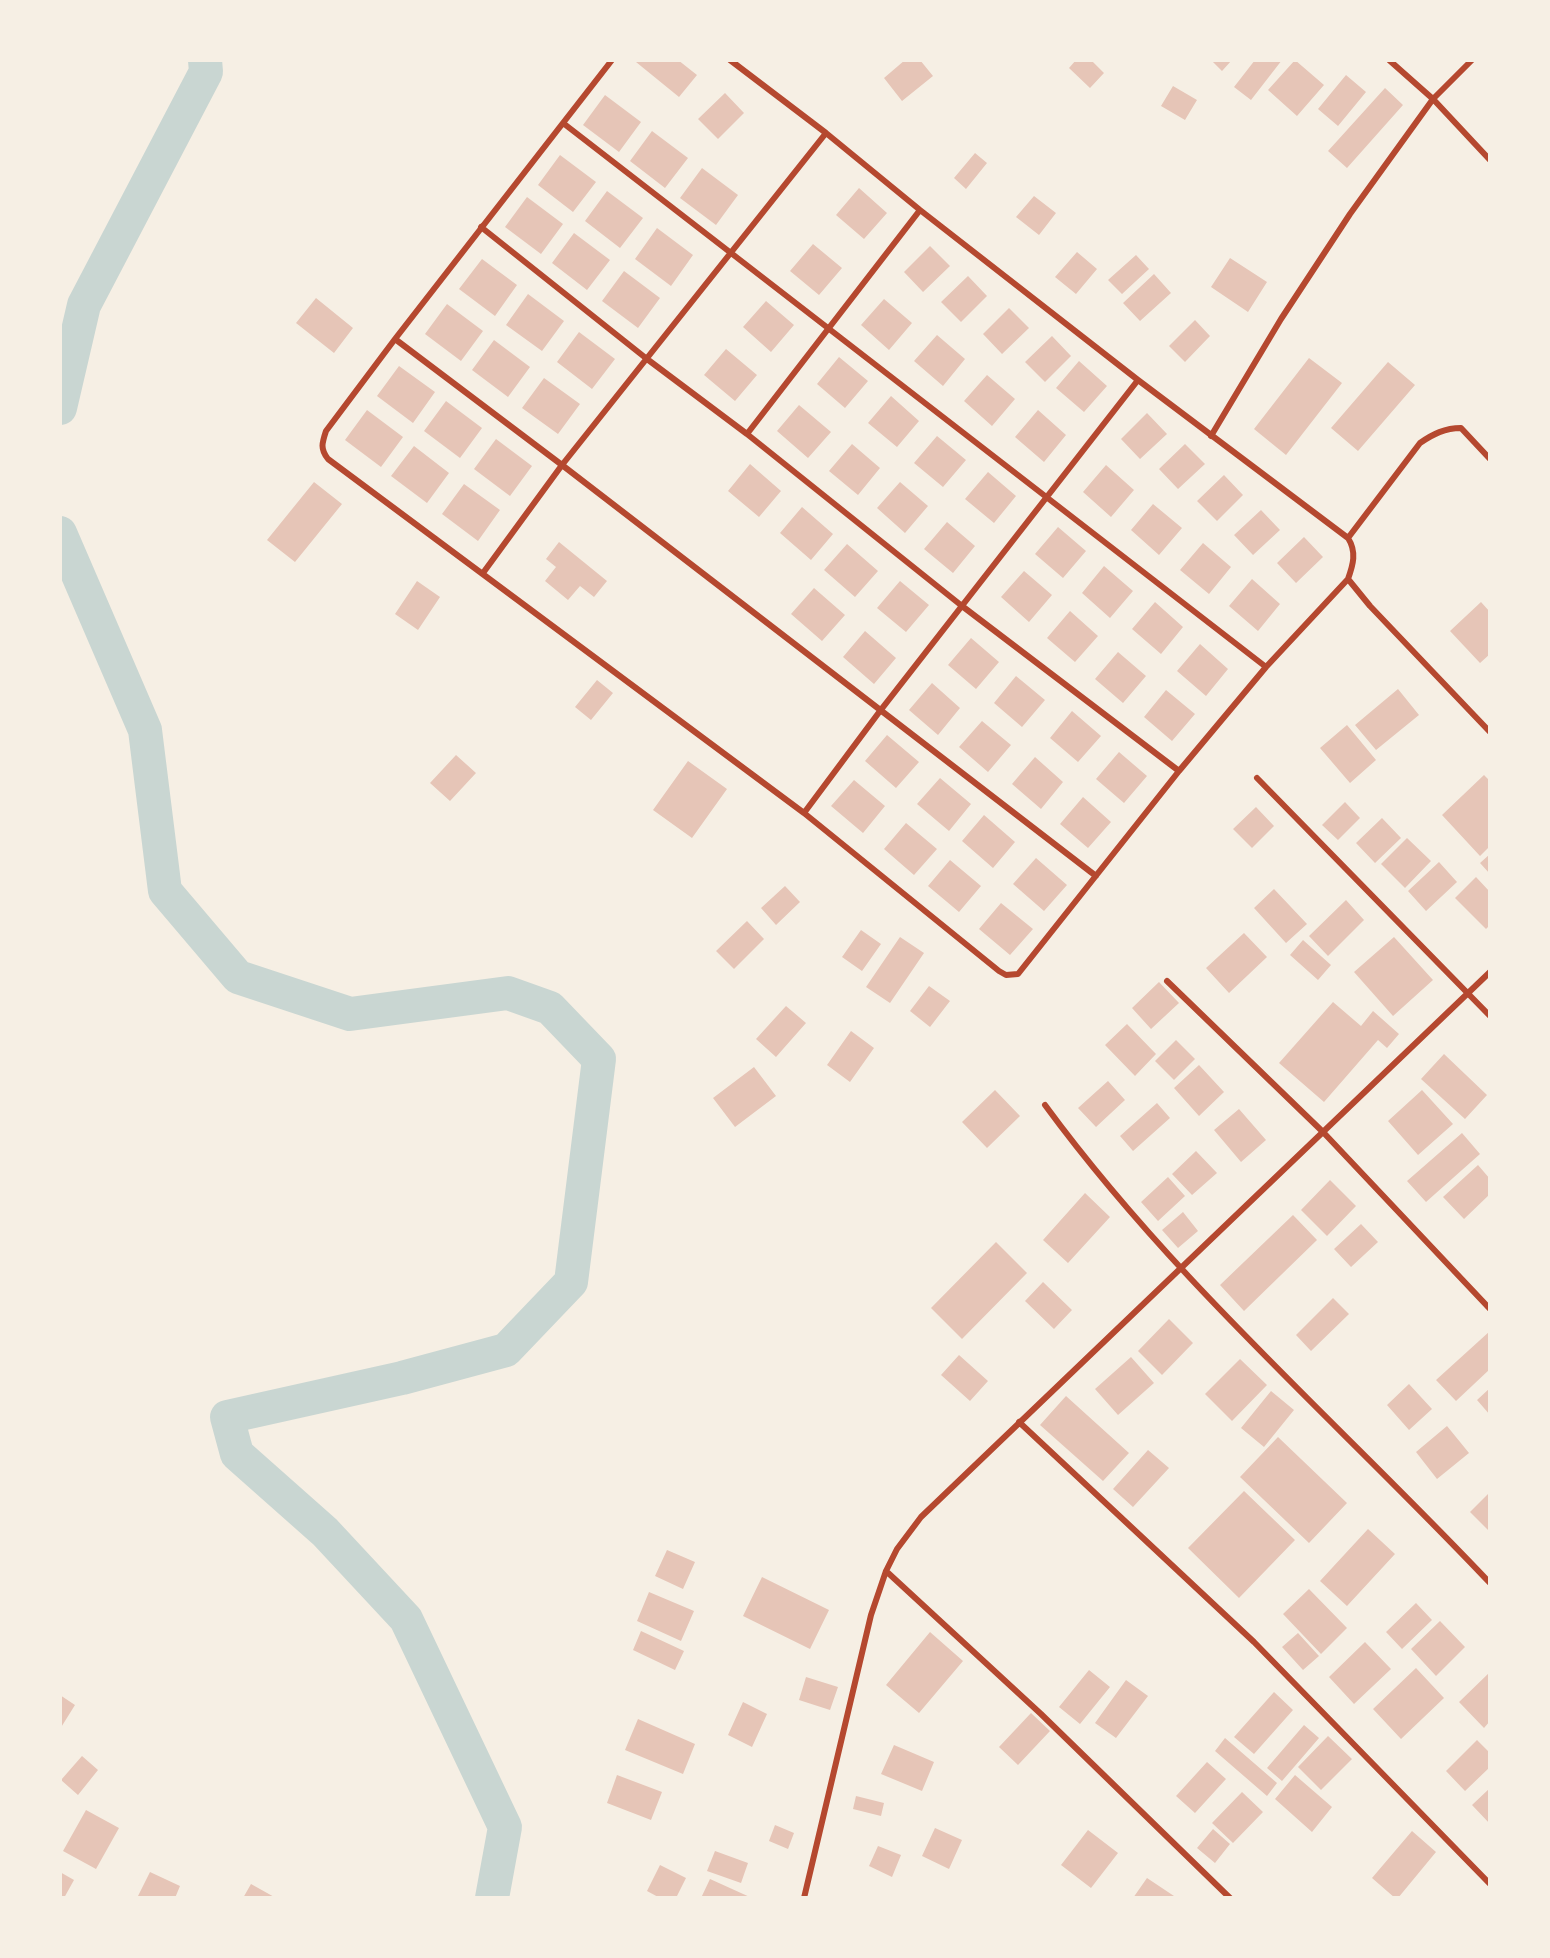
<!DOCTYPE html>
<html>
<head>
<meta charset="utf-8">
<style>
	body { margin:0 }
	#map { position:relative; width:1550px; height:1958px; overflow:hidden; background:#f6efe4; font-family:"Roboto Condensed",sans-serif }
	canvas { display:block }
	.frame { position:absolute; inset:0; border:62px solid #f6efe4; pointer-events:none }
</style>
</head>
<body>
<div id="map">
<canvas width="1550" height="1958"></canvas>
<div class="frame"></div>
</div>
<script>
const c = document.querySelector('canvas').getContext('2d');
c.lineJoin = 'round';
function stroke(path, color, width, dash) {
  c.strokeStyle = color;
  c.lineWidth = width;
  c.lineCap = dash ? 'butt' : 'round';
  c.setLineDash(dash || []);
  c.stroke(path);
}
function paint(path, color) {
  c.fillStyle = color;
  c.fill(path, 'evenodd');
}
stroke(new Path2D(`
	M60,408L84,305L206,72L205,60
	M60,533L145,730L165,891L238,977L350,1014L508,993L550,1008L599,1059L571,1282L506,1350L402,1378L227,1417L237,1454L325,1532L406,1619L505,1827L492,1898`), '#c9d6d2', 34);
paint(new Path2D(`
	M638,60H678L697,75L679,97L636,62Z
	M905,60H920L933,76L902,101L884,78Z
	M1076,60H1091L1104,73L1090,88L1069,68Z
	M1211,60H1232L1222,71Z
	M1255,60H1282L1251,100L1234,87Z
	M1295,60L1324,85L1297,116L1268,90Z
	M1346,75L1366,92L1338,126L1318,109Z
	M1173,86L1197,100L1185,120L1161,106Z
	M1385,88L1403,105L1347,168L1328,151Z
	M725,93L744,113L718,139L698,119Z
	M605,95L641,122L619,152L583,125Z
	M652,131L688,158L665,188L630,161Z
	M975,153L987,163L966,189L954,178Z
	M560,155L596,182L573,212L538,185Z
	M702,168L738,195L716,225L680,198Z
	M859,188L887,213L864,239L836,215Z
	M607,191L643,218L620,248L585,221Z
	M1034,196L1056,213L1039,235L1016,217Z
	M527,197L563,224L541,254L505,227Z
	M657,228L693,255L671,286L635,259Z
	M574,233L610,260L587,290L552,263Z
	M813,244L842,268L819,295L790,271Z
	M930,246L950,266L923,292L904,272Z
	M1077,252L1097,269L1076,294L1055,277Z
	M1136,255L1149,269L1122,294L1108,280Z
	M1230,258L1267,282L1248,312L1211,287Z
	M482,259L517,285L495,316L459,289Z
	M624,271L660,298L638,328L602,301Z
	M1154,274L1171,293L1140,321L1123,303Z
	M968,276L987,296L961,322L941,302Z
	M528,294L564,321L542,351L506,325Z
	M316,298L353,328L334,353L296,323Z
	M884,299L912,323L889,350L861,325Z
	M766,301L794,325L771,352L743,327Z
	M447,304L483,331L461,361L425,334Z
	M1009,308L1029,328L1002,354L983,334Z
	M1195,320L1210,336L1185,362L1169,346Z
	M579,332L615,359L592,389L557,362Z
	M937,335L965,359L943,386L914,361Z
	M1052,336L1071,356L1045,382L1025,362Z
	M494,340L530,367L508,397L472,370Z
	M726,349L757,375L735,401L704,375Z
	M839,357L868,381L845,408L817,384Z
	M1309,358L1342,383L1286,455L1254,429Z
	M1079,361L1107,386L1084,412L1056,388Z
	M1388,362L1415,385L1358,451L1331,428Z
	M399,366L435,392L413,423L377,396Z
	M987,375L1015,399L992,426L964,401Z
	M544,378L580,404L558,434L522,408Z
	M891,396L919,421L897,447L868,423Z
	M446,401L482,428L460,458L424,431Z
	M799,405L831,432L808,458L777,431Z
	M367,410L403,437L381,467L345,440Z
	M1038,410L1066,435L1044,462L1015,437Z
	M1147,413L1167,434L1140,459L1121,439Z
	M937,436L966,460L943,487L914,463Z
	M496,439L532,466L510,496L474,469Z
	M852,444L880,468L858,495L829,471Z
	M1185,444L1205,464L1178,489L1159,469Z
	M414,446L449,473L427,503L391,476Z
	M750,464L781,491L759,517L728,491Z
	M1106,465L1134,490L1111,517L1083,492Z
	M988,472L1016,496L994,523L965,499Z
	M1224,475L1243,495L1217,521L1197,501Z
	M314,482L342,504L295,562L267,540Z
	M900,482L928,506L905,533L877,508Z
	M464,484L500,510L478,541L442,514Z
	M1153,504L1182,528L1159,555L1131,530Z
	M802,507L833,534L811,560L780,533Z
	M1261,510L1280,530L1253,555L1234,535Z
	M947,522L975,546L953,573L924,549Z
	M1058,527L1086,551L1063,578L1035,554Z
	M1304,537L1323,557L1296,583L1277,563Z
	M559,542L607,581L594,597L580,586L568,600L545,581L556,567L546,559Z
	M1203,543L1231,567L1209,594L1180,570Z
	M847,544L878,571L855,597L824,570Z
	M1104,566L1133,591L1110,618L1082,593Z
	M1024,571L1052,595L1029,622L1001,597Z
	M1252,579L1280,604L1258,631L1229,606Z
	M417,581L440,597L418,630L395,614Z
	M900,581L929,605L906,632L877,608Z
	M814,588L845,615L822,641L791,614Z
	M1155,602L1183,627L1161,654L1132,629Z
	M1481,602L1490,612V654L1480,663L1450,631Z
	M1070,611L1098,636L1075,662L1047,638Z
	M865,631L896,658L874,684L843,657Z
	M971,638L999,662L976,689L948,665Z
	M1200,644L1228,669L1206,696L1177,671Z
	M1118,652L1146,676L1123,703L1095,679Z
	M1016,676L1045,700L1022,727L994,703Z
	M597,680L613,693L591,720L575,707Z
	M932,683L960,708L938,735L909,710Z
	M1398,689L1419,715L1376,750L1355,725Z
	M1166,690L1195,714L1172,741L1144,717Z
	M1072,711L1101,736L1078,762L1050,738Z
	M982,721L1011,745L988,772L959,747Z
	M1347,725L1376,760L1350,783L1320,748Z
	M887,735L919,762L896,788L865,761Z
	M1119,752L1147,776L1124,803L1096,779Z
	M456,755L476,773L450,801L430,783Z
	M1035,757L1063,782L1041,809L1012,784Z
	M688,761L727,789L692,838L653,810Z
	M1484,775L1490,781V846L1480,856L1442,815Z
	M940,778L971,804L949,831L917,804Z
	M854,780L885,806L863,833L831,806Z
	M1083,797L1111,822L1088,848L1060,824Z
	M1345,802L1360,818L1338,840L1322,825Z
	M1256,807L1274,826L1252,848L1233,829Z
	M984,815L1015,842L993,868L962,841Z
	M1382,818L1401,838L1375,863L1356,843Z
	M906,823L937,849L914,875L884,849Z
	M1407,838L1431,861L1405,888L1381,864Z
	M1490,854V874L1480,863Z
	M1036,858L1067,885L1044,911L1013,884Z
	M950,860L981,886L959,912L928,886Z
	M1439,862L1457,882L1426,911L1408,891Z
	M1476,877L1490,892V925L1486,929L1455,898Z
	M785,886L800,902L776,925L761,908Z
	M1274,889L1307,924L1286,943L1254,908Z
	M1346,900L1364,920L1328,956L1309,936Z
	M1001,903L1033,929L1010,955L979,929Z
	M747,921L764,939L734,969L716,951Z
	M861,930L881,944L862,971L842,957Z
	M1244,933L1267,957L1229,993L1206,968Z
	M900,937L924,953L890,1003L866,987Z
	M1394,937L1433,980L1393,1016L1354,972Z
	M1303,940L1331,965L1318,980L1290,955Z
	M1159,982L1179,1003L1151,1029L1132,1008Z
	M929,986L950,1001L930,1027L910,1011Z
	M1333,1002L1361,1026L1373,1011L1399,1034L1387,1048L1378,1040L1324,1102L1279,1063Z
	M786,1006L806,1023L776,1057L756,1039Z
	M1127,1024L1156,1054L1135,1076L1105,1045Z
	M851,1031L874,1048L850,1082L827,1065Z
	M1176,1040L1195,1059L1174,1080L1155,1061Z
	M1444,1054L1487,1095L1465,1119L1421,1079Z
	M1199,1065L1224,1092L1199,1116L1174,1088Z
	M754,1067L776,1096L735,1127L713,1098Z
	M1108,1081L1125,1100L1096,1127L1078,1108Z
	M995,1090L1020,1116L987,1148L962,1122Z
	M1422,1090L1453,1124L1418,1155L1388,1121Z
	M1157,1103L1170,1118L1133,1151L1120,1136Z
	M1239,1109L1266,1140L1241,1162L1214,1130Z
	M1462,1133L1480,1154L1426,1202L1407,1181Z
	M1196,1151L1217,1173L1192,1195L1172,1174Z
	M1478,1165L1490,1179V1194L1464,1219L1443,1197Z
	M1168,1177L1185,1196L1158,1221L1141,1202Z
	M1330,1180L1356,1206L1327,1236L1301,1210Z
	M1085,1193L1110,1217L1068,1263L1043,1240Z
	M1183,1212L1198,1231L1178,1248L1162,1230Z
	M1293,1215L1317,1240L1244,1311L1220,1285Z
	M1361,1224L1378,1242L1351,1267L1334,1249Z
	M996,1242L1027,1273L962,1339L931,1308Z
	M1043,1282L1072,1310L1054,1329L1025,1301Z
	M1333,1298L1349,1314L1311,1351L1296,1335Z
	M1169,1319L1193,1343L1162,1375L1138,1351Z
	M1490,1331V1369L1456,1401L1436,1380Z
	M959,1355L988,1381L970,1401L941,1375Z
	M1131,1357L1154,1383L1118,1415L1095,1389Z
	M1240,1359L1267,1385L1232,1421L1205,1394Z
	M1409,1384L1432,1409L1409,1430L1387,1405Z
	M1490,1388V1415L1477,1400Z
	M1271,1391L1294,1410L1264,1447L1241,1428Z
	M1066,1396L1129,1453L1103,1481L1040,1425Z
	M1447,1426L1469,1453L1437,1479L1416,1452Z
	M1278,1437L1347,1503L1309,1543L1240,1477Z
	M1148,1450L1169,1468L1133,1507L1113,1489Z
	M1244,1491L1295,1540L1239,1598L1188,1548Z
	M1490,1492V1528L1488,1530L1470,1512Z
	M1368,1529L1395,1554L1347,1606L1320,1581Z
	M667,1550L695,1562L683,1589L655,1576Z
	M762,1577L829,1610L810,1649L743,1616Z
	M1309,1589L1347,1628L1321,1654L1283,1614Z
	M649,1592L694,1611L681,1641L637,1621Z
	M1416,1603L1432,1620L1402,1649L1386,1632Z
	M1440,1621L1465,1647L1436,1676L1411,1649Z
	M641,1631L684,1651L675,1670L633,1650Z
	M930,1632L963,1661L919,1713L886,1685Z
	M1298,1633L1319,1656L1303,1670L1282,1647Z
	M1365,1642L1391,1669L1354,1704L1329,1677Z
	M1416,1668L1444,1698L1401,1739L1373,1709Z
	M1089,1670L1110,1687L1080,1724L1059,1707Z
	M1490,1672V1721L1484,1728L1459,1702Z
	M806,1677L838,1687L830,1710L799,1700Z
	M1126,1680L1148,1696L1116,1738L1095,1723Z
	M1274,1692L1293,1710L1254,1754L1234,1737Z
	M60,1695L75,1705L60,1729Z
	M743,1702L767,1714L752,1747L728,1735Z
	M1031,1713L1050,1731L1018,1765L999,1747Z
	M638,1719L695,1744L683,1774L625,1750Z
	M1304,1725L1319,1738L1282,1781L1267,1768Z
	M1328,1736L1352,1759L1321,1790L1298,1767Z
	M1225,1738L1277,1783L1267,1796L1215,1751Z
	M1477,1740L1490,1753V1767L1465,1791L1446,1771Z
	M894,1745L934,1762L922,1791L881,1774Z
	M82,1756L98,1770L78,1795L61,1780Z
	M1207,1762L1226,1779L1195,1813L1176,1796Z
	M617,1775L662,1792L651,1820L607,1803Z
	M1295,1775L1332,1807L1312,1832L1275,1799Z
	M1490,1788V1824L1472,1805Z
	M1242,1792L1263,1812L1233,1843L1212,1823Z
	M856,1796L884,1803L881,1816L853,1809Z
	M86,1810L119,1828L96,1869L63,1851Z
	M775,1825L794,1833L788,1849L769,1841Z
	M935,1828L962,1840L949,1869L922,1856Z
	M1213,1829L1230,1844L1215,1863L1197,1848Z
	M1088,1830L1118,1853L1091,1888L1061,1865Z
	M1412,1831L1436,1852L1398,1898H1395L1372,1878Z
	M878,1846L901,1855L892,1877L869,1866Z
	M715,1851L748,1863L741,1883L707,1871Z
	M660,1865L686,1878L676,1898H660L647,1891Z
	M60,1872L74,1880L64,1898H60Z
	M150,1872L180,1886L175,1898H137Z
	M1147,1878L1177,1898H1133Z
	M710,1879L752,1898H701Z
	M251,1884L276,1898H243Z`), '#e6c5b7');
stroke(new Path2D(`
	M612,60L395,339L326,431C322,443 320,449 328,459L804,813L999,971L1006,975L1018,974L1179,771L1266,667L1348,579C1353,565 1357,552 1348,538L1138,380L920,210L826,133L730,60
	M1389,60L1433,99L1490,160
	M563,123L1266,667
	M481,227L647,359L747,434L962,606L1179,771
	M395,339L562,465L1096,876
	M747,434L920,210
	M1211,436L1281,319L1350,214L1433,99L1472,60
	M1348,538L1420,443C1433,434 1445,428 1461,428L1490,459
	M483,573L562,465L826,133
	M1348,579L1370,606L1490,732
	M1257,778L1490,1016
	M804,813L880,711L1138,380
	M1167,981L1323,1132L1490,1309
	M1045,1105C1174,1281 1341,1425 1490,1583
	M1019,1422L1254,1642L1490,1884
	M886,1571L1041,1714L1230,1898
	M804,1898L871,1615L886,1571L897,1549L921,1517L1490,972`), '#b5482f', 6);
</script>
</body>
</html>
